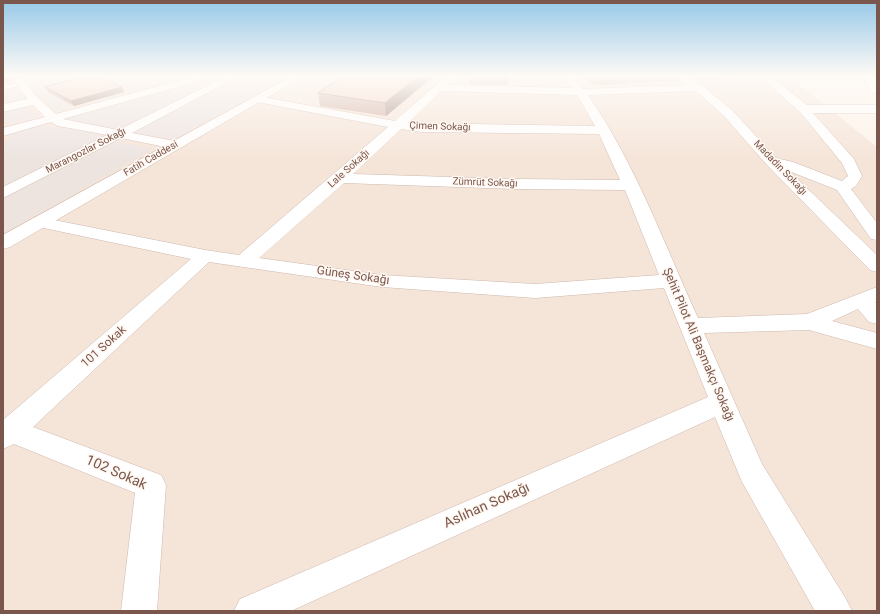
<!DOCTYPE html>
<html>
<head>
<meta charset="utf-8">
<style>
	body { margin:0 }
	#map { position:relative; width:880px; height:614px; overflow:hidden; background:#fdf3ea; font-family:Roboto,sans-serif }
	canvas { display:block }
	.frame { position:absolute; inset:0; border:4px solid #7a564c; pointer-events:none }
</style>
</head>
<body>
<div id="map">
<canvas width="880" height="614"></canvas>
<div class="frame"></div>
</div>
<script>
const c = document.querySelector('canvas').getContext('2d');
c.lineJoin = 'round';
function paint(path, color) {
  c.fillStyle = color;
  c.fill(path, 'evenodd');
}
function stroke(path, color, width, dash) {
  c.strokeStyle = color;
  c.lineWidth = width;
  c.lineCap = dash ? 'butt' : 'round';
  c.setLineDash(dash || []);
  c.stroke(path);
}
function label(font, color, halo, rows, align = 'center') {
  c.font = font + ' Roboto,sans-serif';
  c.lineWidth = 3;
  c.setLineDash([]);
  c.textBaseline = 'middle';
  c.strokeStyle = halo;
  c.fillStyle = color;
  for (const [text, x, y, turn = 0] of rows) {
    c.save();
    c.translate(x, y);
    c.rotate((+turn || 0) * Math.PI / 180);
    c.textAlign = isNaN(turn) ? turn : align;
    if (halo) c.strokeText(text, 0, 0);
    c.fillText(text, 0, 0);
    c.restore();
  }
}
paint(new Path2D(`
	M3,76H789L877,147V611H3Z`), '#f5e4d8');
paint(new Path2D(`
	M33,76H195L55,111L26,85L25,77Z
	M214,76H229L119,129L58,118Z
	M238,76H289L173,140L129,131Z
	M6,81L13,88L26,98L3,104V82Z
	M21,106L39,116L3,125V110Z
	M39,125L108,135L3,188V144L12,139L10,135Z
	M110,140L153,149L3,234V195Z`), '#ede4e0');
const lane = new Path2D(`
	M22,82L24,85L3,90V86Z`);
const street = new Path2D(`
	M10,76H20L39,99L56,114L196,76H211L210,78L63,119L118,130L227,76H239L132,133L180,142L182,145L180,148L175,149L121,138L3,198V187L107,135L58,126L51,122L3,136V128L45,117L33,105L3,112V104L28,99Z
	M446,76H457L448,85L572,88L563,76H573L583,89L687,85L675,76H686L703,86L732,110L776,158L793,162L842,181L848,176L842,163L800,112L759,76H770L807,105H877V113H813L854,159L862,176L856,186L851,189L877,223V240L871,239L837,190L789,171L877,255V272L870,270L767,165L724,116L696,91L588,95C635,163 664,243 698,318L807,314L877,287V302H875L877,304V324L869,322L858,309L832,321L877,333V349L809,330L704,333L762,464L846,599L852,611H815L742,482L715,417L291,611H234L240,599L708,397L664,288L535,298L382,287L209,262L33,427L161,475L166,485L157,611H121L135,493L14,444L3,449V420L191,259L39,227L33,226L30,222L33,218L39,217L205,250L239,255L388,127L257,102L253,101L251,99L253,97L257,96L395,121ZM441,91L577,95L595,126L408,123ZM401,129L422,132L599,134L620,180L515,179L353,174ZM344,183L515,189L625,190L659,275L535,284L382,275L259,258Z
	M862,76H872L877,83V94L873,93Z`);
const secondary = new Path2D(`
	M292,76H304L10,247L3,249V235Z`);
const highway = new Path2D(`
	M3,76H23L22,78L3,82Z`);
stroke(lane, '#d1b9ae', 1);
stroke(street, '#d1b9ae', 1);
stroke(secondary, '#d6bbae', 1);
stroke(highway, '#dad0cd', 1);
paint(lane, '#fff');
paint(street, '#fff');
paint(secondary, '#fff');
paint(highway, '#f8aba0');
paint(new Path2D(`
	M434,76L386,116L320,106L318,93Z
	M469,76H509L508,85L470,84Z
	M584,76H681L679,81L626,82V84L594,85Z
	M688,76H724L722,79L696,80Z
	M45,87H122L124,92L74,106L48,92Z`), '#d2b1a6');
paint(new Path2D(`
	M419,76H434L386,116L385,103Z
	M122,87L124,92L74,106L71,101Z`), '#ab9087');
const building = new Path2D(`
	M90,76H97L122,87L71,101L45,87Z
	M345,76H419L385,103L318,93Z`);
paint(building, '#f4cec1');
stroke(building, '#ab9087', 1);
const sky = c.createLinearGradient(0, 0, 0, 161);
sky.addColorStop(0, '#97c9e8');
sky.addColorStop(0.47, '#fefaf6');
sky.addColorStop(1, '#fefaf600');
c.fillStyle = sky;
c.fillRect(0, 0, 880, 161);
label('10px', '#7a564c', '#fff8f2', [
	["Çimen Sokağı",440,127,2],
	["Marangozlar Sokağı",86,151,-27],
	["Fatih Caddesi",151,159,-30],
	["Madadin Sokağı",780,168,46],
	["Lale Sokağı",349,169,-42],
	["Zümrüt Sokağı",485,183,2]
]);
label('12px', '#7a564c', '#fff8f2', [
	["Güneş Sokağı",353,276,8],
	["Şehit Pilot Ali Başmakçı Sokağı",698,345,67],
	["101 Sokak",104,347,-42]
]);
label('14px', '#7a564c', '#fff8f2', [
	["102 Sokak",116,473,24],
	["Aslıhan Sokağı",487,506,-24]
]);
</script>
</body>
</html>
